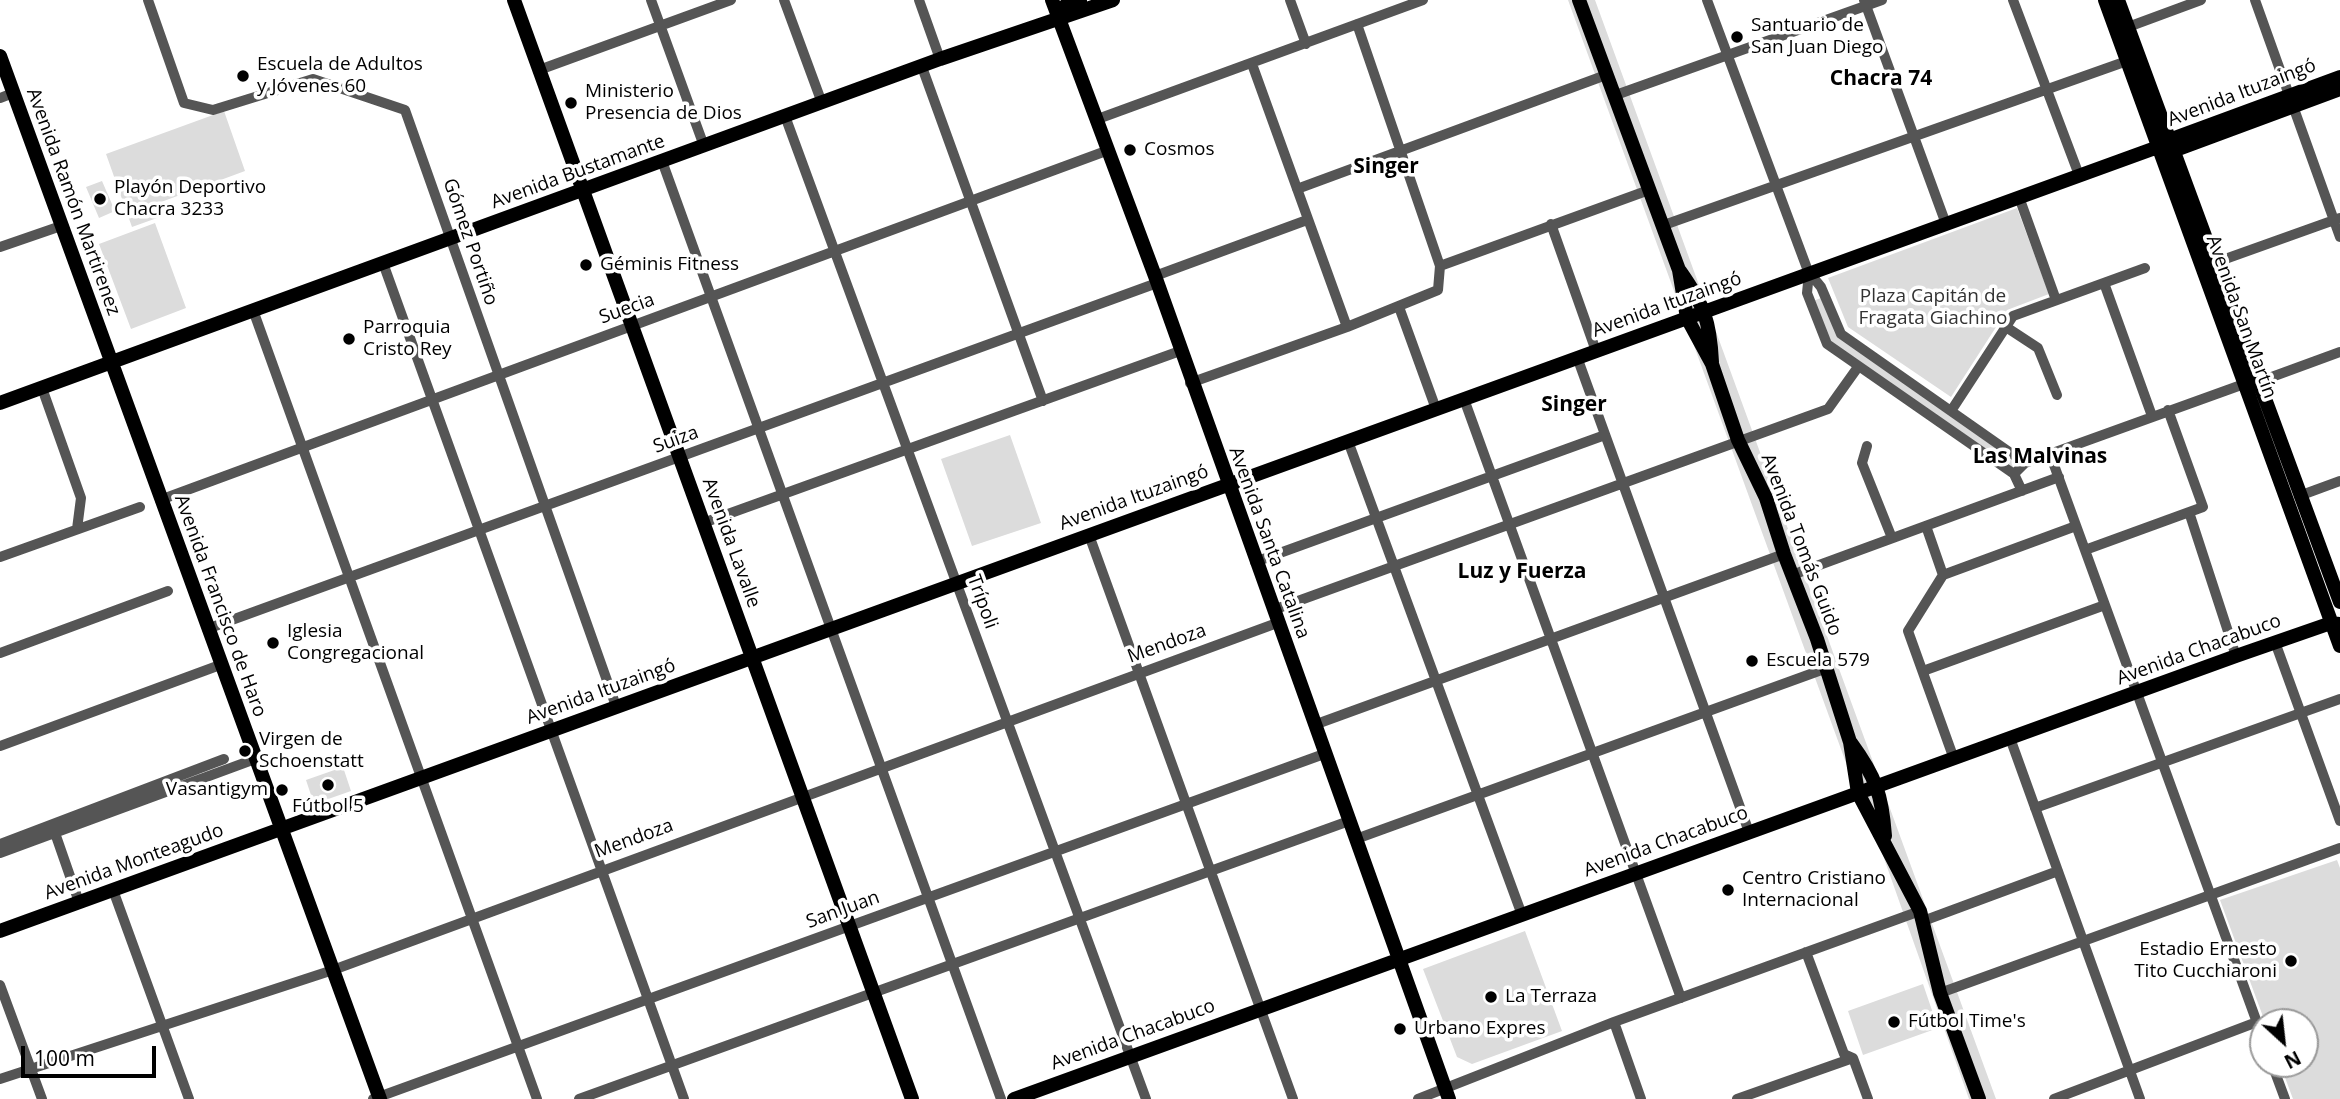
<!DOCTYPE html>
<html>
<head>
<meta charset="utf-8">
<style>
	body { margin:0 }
	#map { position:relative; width:2340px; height:1099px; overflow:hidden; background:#fff; font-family:"Open Sans",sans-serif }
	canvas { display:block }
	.north { position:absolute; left:2249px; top:1008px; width:70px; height:70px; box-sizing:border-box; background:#fff; border:2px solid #999; border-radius:50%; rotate:153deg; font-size:19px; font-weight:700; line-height:28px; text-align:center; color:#000 }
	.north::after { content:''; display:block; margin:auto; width:24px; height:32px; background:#000; clip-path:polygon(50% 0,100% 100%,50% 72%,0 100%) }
	.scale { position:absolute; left:21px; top:1046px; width:135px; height:32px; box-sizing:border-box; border:4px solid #000; border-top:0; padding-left:9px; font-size:21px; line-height:24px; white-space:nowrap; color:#000; -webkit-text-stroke:5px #fff; paint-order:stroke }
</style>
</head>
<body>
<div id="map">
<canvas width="2340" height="1099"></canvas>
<div class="north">N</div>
<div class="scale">100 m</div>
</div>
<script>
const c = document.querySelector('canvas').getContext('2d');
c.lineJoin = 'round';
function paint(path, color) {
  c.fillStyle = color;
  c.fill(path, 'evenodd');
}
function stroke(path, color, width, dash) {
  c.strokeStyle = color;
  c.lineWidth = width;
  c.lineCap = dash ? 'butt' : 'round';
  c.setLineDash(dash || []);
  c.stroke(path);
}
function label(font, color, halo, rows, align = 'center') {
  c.font = font + ' "Open Sans",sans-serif';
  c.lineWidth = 7;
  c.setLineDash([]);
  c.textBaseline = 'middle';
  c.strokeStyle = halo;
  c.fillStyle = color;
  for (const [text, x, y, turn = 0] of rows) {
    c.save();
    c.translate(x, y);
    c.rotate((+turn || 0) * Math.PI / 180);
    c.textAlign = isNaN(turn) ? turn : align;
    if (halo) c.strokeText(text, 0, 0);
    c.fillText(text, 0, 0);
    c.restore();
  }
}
paint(new Path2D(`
	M1568,0H1595L1996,1099H1969L1874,830L1857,793Z
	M224,111L245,171L153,205L157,218L132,227L106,154Z
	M102,181L115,211L99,218L86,187Z
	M2017,208L2049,294L2007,310L1951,397L1848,327L1828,278Z
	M155,223L186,308L131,329L99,244Z
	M1821,298L1838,337L2016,462L2011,469L1831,343L1813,301Z
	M1010,435L1041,523L972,546L941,459Z
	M343,767L351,791L314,804L306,780Z
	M2337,860L2340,868V1099H2293L2280,1064H2305V1022H2265L2220,900Z
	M1525,931L1562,1031L1472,1064L1457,1057L1423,969Z
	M1923,984L1938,1028L1863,1055L1848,1011Z`), '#dcdcdc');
stroke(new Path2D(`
	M148,0L184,103L213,110L313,79L405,110L616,706
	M651,0L704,146
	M784,0L822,103
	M919,0L940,59
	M1290,0L1306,44
	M1707,0L1808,271L1821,287L1841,334L2025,463
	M1864,0L1946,224
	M2013,0L2079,175
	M2255,0L2289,95
	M2128,27L2201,0
	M1252,64L1347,327
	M922,67L1043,401
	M539,70L731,0
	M1613,96L1882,0
	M0,98L13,93
	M2293,106L2340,237
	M785,116L1146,1099
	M1095,120L1423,0
	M662,161L1001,1099
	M1297,189L1606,75
	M2019,197L2056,300
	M1551,224L1596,351
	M1664,225L2127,61
	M0,247L61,226
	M383,263L684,1099
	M2214,263L2340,218
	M1440,266L1649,190
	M1809,273L1807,293L1827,344L2014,474
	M1155,276L1307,220
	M2104,283L2152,416
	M1399,307L1436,409
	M253,310L537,1099
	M2006,327L2038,348L2057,395
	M1577,357L1749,832
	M2258,382L2340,352
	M1190,383L1347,327L1438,290L1440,266L1357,24
	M42,388L81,498L77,529
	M1464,399L1681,998
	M1951,411L2013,316L2145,268
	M1348,441L1522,915
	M1867,446L1862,463L1892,538
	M2050,454L2263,1039
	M2022,491L2014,474L2025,463L2244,384
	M2299,496L2340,481
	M160,500L1106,151
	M2189,512L2236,656
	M703,523L1180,351
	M1926,526L1943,575L1908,631L1954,759
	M1089,535L1293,1099
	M2085,550L2203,507L2168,410
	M0,557L140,507
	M1255,562L1605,435
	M1792,575L2059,477
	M1943,575L2076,526
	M1273,610L1828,409L1858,367
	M207,629L1157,283
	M2275,642L2340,821
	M0,653L168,591
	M1923,671L2105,605
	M1314,725L1784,554
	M2010,738L2140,1099
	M0,746L220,665
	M2035,808L2340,699
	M55,833L79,902
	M1356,839L1827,668
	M0,844L224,759
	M0,853L255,759
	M113,890L189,1099
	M1923,921L2058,871
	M1806,952L1844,1054L1853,1058L1868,1099
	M0,985L42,1099
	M1940,993L2340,848
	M1614,1022L1641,1099
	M2272,1064L2285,1099
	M0,1079L333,970L1277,623
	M373,1099L1324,754
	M579,1099L1349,821
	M1418,1099L1614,1022L1920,911
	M1737,1099L1853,1058
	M2054,1099L2257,1022`), '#555', 10);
stroke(new Path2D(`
	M514,0L912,1099
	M1052,0L1155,276L1449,1099
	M1579,0L1679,270L1687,318L1712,364L1738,440L1766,498L1784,554L1817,639L1850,742L1858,793L1920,911L1940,993L1979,1099
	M2105,0L2340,646
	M2118,0L2340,602
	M1058,17L1066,5L1080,0
	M0,56L380,1099
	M2167,149L2173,151L2340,89
	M1680,271C1704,305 1710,321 1712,362
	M0,403L940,59L1113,0
	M1851,743C1876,777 1882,795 1885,836
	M0,931L2158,147L2169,140L2340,77
	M1014,1099L2236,656L2331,623L2340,624`), '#000', 14);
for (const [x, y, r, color] of [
	[1737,37,7,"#000"],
	[243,76,7,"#000"],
	[571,103,7,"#000"],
	[1130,150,7,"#000"],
	[100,199,7,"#000"],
	[586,265,7,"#000"],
	[349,339,7,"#000"],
	[273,643,7,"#000"],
	[1752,661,7,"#000"],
	[245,751,7,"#000"],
	[328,785,7,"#000"],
	[282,790,7,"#000"],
	[1728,890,7,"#000"],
	[2291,961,7,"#000"],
	[1491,997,7,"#000"],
	[1894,1022,7,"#000"],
	[1400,1029,7,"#000"]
]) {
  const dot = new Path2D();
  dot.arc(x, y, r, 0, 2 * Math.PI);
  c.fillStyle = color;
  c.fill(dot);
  stroke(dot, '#fff', 2.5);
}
label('19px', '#000', '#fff', [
	["Santuario de",1751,26],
	["San Juan Diego",1751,48],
	["Escuela de Adultos",257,65],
	["y Jóvenes 60",257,87],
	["Ministerio",585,92],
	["Presencia de Dios",585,114],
	["Cosmos",1144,150],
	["Playón Deportivo",114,188],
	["Chacra 3233",114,210],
	["Géminis Fitness",600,265],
	["Parroquia",363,328],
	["Cristo Rey",363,350],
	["Iglesia",287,632],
	["Congregacional",287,654],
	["Escuela 579",1766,661],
	["Virgen de",259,740],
	["Schoenstatt",259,762],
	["Vasantigym",268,790,"right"],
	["Fútbol 5",328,807,"center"],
	["Centro Cristiano",1742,879],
	["Internacional",1742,901],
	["Estadio Ernesto",2277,950,"right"],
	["Tito Cucchiaroni",2277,972,"right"],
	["La Terraza",1505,997],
	["Fútbol Time's",1908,1022],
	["Urbano Expres",1414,1029]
], 'left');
label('19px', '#000', '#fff', [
	["Avenida Ituzaingó",2242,93,-21],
	["Avenida Bustamante",578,172,-20],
	["Avenida Ramón Martirenez",73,202,70],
	["Gómez Portiño",470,242,71],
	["Avenida Ituzaingó",1667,305,-20],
	["Suecia",627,309,-20],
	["Avenida San Martín",2241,317,70],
	["Suiza",676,440,-20],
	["Avenida Ituzaingó",1134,498,-20],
	["Avenida Lavalle",731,543,70],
	["Avenida Santa Catalina",1269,543,70],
	["Avenida Tomás Guido",1801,545,69],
	["Trípoli",982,602,70],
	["Avenida Francisco de Haro",220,606,70],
	["Mendoza",1167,644,-20],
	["Avenida Chacabuco",2199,650,-20],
	["Avenida Ituzaingó",601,692,-20],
	["Mendoza",634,839,-20],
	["Avenida Chacabuco",1666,842,-20],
	["Avenida Monteagudo",134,862,-20],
	["San Juan",843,910,-20],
	["Avenida Chacabuco",1133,1035,-20]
]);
label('19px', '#333', '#fff', [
	["Plaza Capitán de",1933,297],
	["Fragata Giachino",1933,319]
]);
label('bold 21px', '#000', '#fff', [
	["Chacra 74",1881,79],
	["Singer",1386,167],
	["Singer",1574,405],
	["Las Malvinas",2040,457],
	["Luz y Fuerza",1522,572]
]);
</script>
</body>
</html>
